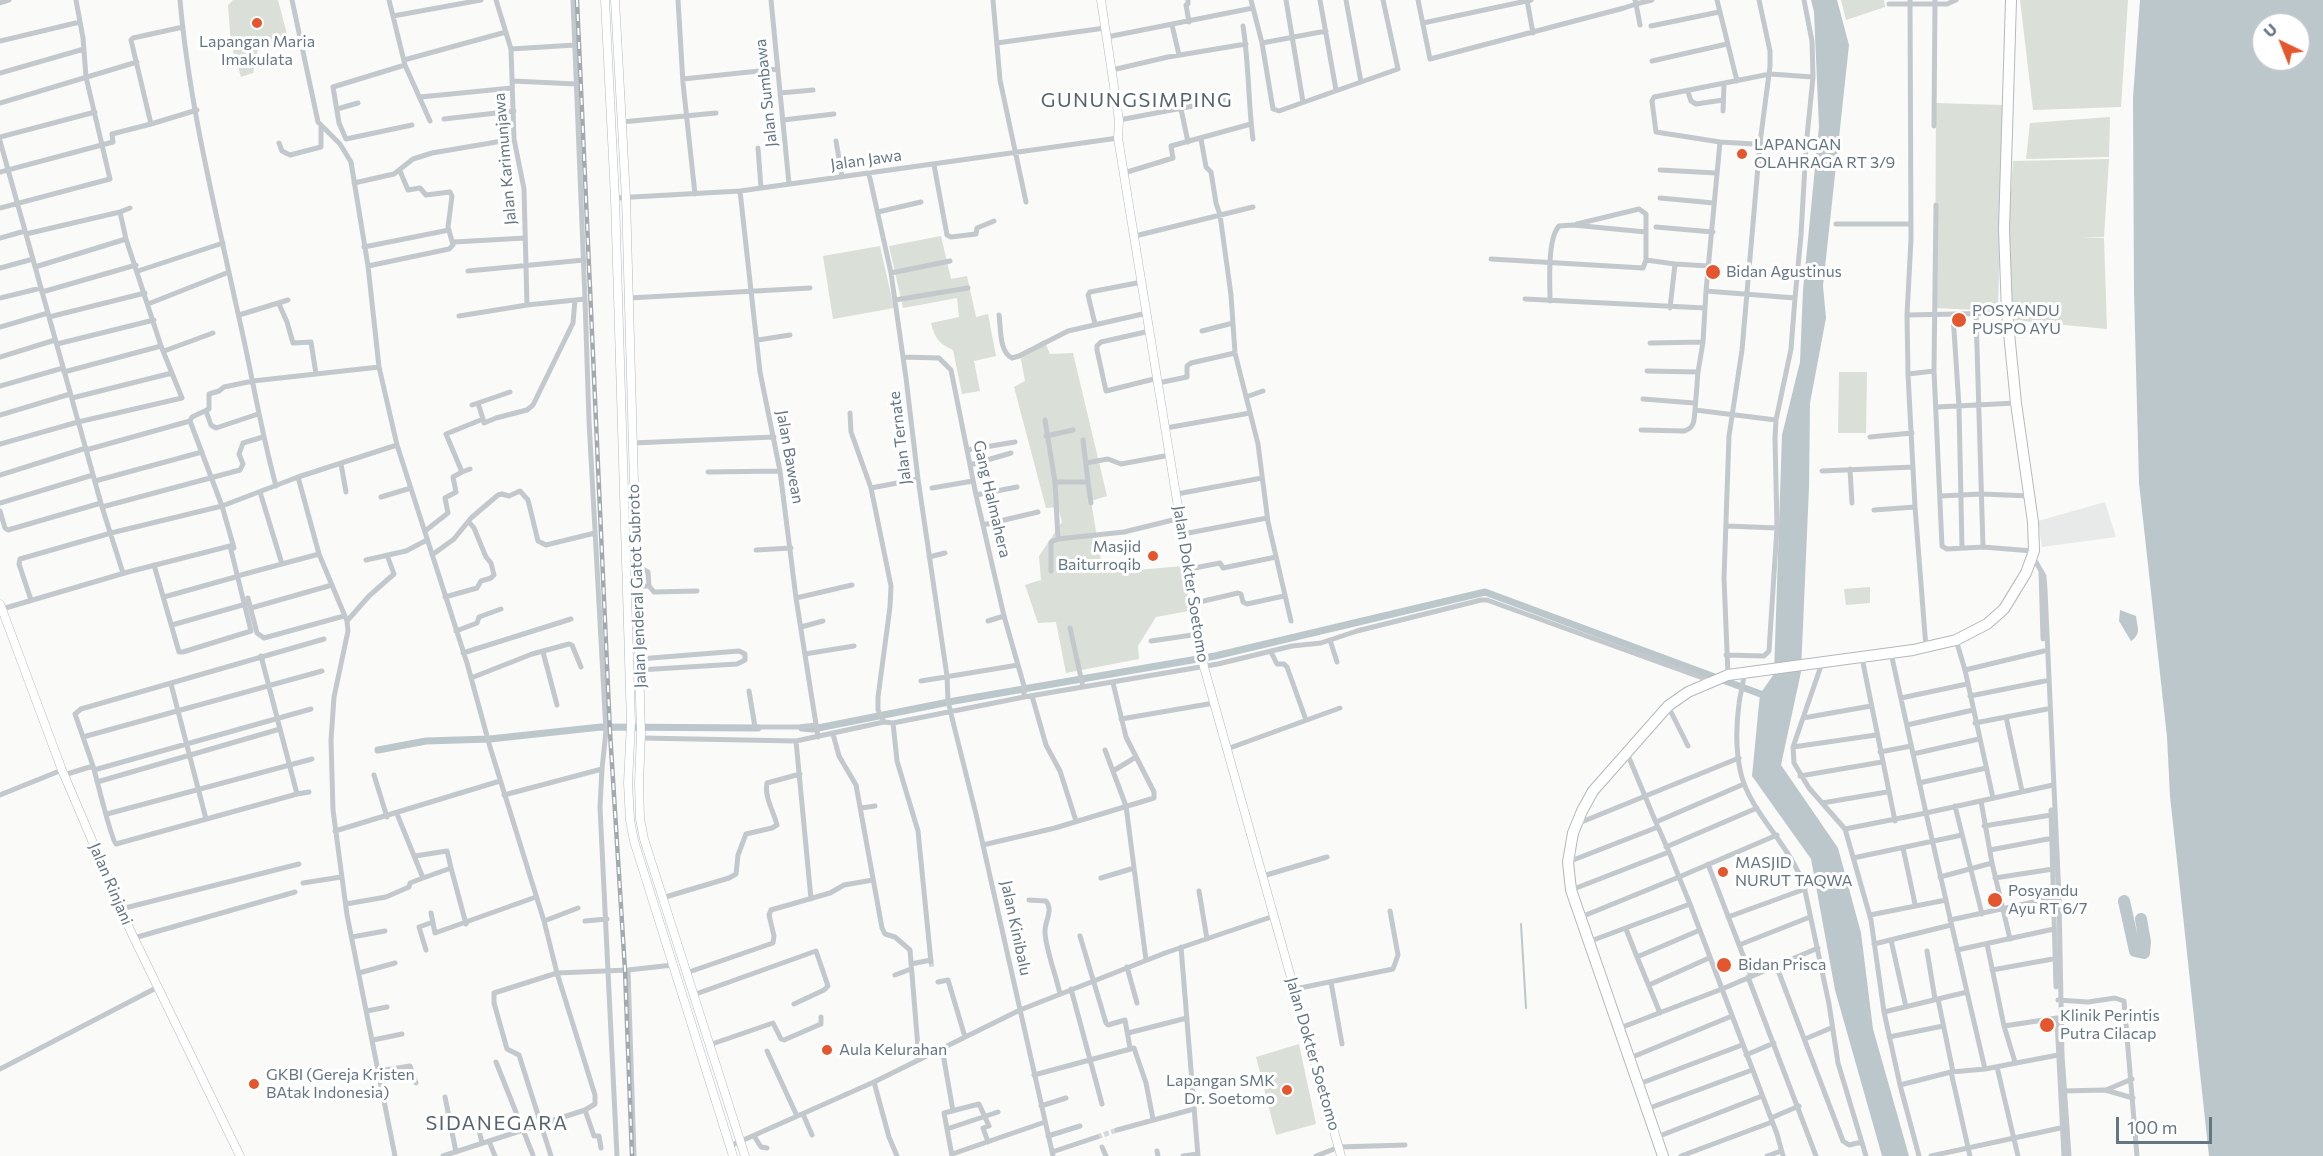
<!DOCTYPE html>
<html>
<head>
<meta charset="utf-8">
<style>
	body { margin:0 }
	#map { position:relative; width:2323px; height:1156px; overflow:hidden; background:#fafaf8; font-family:Commissioner,sans-serif }
	canvas { display:block }
	.north { position:absolute; left:2251px; top:12px; width:60px; height:60px; box-sizing:border-box; background:#fff; border:2px solid #c1c8cd; border-radius:50%; rotate:317deg; font-size:16px; font-weight:700; line-height:24px; text-align:center; color:#657683 }
	.north::after { content:''; display:block; margin:auto; width:21px; height:27px; background:#e4572e; clip-path:polygon(50% 0,100% 100%,50% 72%,0 100%) }
	.scale { position:absolute; left:2116px; top:1117px; width:96px; height:27px; box-sizing:border-box; border:3px solid #657683; border-top:0; padding-left:8px; font-size:18px; line-height:21px; white-space:nowrap; color:#657683; -webkit-text-stroke:4px #fff; paint-order:stroke }
</style>
</head>
<body>
<div id="map">
<canvas width="2323" height="1156"></canvas>
<div class="north">U</div>
<div class="scale">100 m</div>
</div>
<script>
const c = document.querySelector('canvas').getContext('2d');
c.lineJoin = 'round';
function paint(path, color) {
  c.fillStyle = color;
  c.fill(path, 'evenodd');
}
function stroke(path, color, width, dash) {
  c.strokeStyle = color;
  c.lineWidth = width;
  c.lineCap = dash ? 'butt' : 'round';
  c.setLineDash(dash || []);
  c.stroke(path);
}
function label(font, color, halo, rows, align = 'center') {
  c.font = font + ' Commissioner,sans-serif';
  c.lineWidth = 6;
  c.setLineDash([]);
  c.textBaseline = 'middle';
  c.strokeStyle = halo;
  c.fillStyle = color;
  for (const [text, x, y, turn = 0] of rows) {
    c.save();
    c.translate(x, y);
    c.rotate((+turn || 0) * Math.PI / 180);
    c.textAlign = isNaN(turn) ? turn : align;
    if (halo) c.strokeText(text, 0, 0);
    c.fillText(text, 0, 0);
    c.restore();
  }
}
paint(new Path2D(`
	M2105,502L2116,537L2042,547L2038,521Z`), '#e8e9e9');
paint(new Path2D(`
	M233,0H278L289,42L258,49L253,73L241,77L231,44L228,5Z
	M1841,0H1884L1885,7L1846,20Z
	M2020,0H2128L2121,107L2033,110Z
	M1936,103L2003,105L1998,311L1935,308Z
	M2110,117L2109,157L2026,159L2030,123Z
	M2109,159L2104,237L2081,238H2104L2107,329L2011,320L2008,238L2013,161Z
	M941,236L951,279L967,276L976,317L988,314L996,356L974,361L980,391L962,394L953,350C938,343 935,338 931,323L959,317L957,298L903,308L889,246Z
	M880,246L894,308L833,319L823,256Z
	M1044,340L1050,354L1073,353L1107,496L1091,501L1103,573L1183,566L1189,611L1156,617L1138,646L1139,659L1066,673L1056,622L1038,623L1025,585L1041,580L1039,556L1062,522L1058,507L1046,508L1014,387L1025,381L1020,354Z
	M1839,372H1867L1866,433H1838Z
	M1870,587V603L1846,605L1844,589Z
	M1299,1044L1316,1124L1276,1135L1256,1057Z`), '#dadfd7');
paint(new Path2D(`
	M1811,0H1837L1849,45L1823,286L1826,318L1810,403L1809,487L1801,672L1781,765L1838,848L1861,933L1873,1029L1909,1156H1882L1835,990L1811,859L1752,776L1760,694L1774,674L1782,435L1800,362L1803,290L1819,127L1814,12Z
	M2140,0H2323V1156H2209L2170,796L2167,737L2139,483L2134,292L2133,98ZM2263,24H2299V60H2263Z
	M2120,610L2136,616C2137,626 2142,634 2131,641L2119,621Z`), '#bbc7cb');
stroke(new Path2D(`
	M1521,924L1526,1008`), '#bbc7cb', 2);
stroke(new Path2D(`
	M802,728L813,729L954,701L1215,656L1485,592L1766,696
	M378,750L426,741L490,739L601,727L758,728`), '#bbc7cb', 7);
stroke(new Path2D(`
	M2124,901L2135,951L2144,953L2145,942L2141,919`), '#bbc7cb', 12);
stroke(new Path2D(`
	M931,962L932,969
	M1097,1137L1117,1130`), '#d5d9db', 5, [5, 2.5]);
const secondary = new Path2D(`
	M605,0L615,198L631,723L628,783L630,820L634,841L733,1156
	M615,0L626,198L641,734L639,783L640,819L644,839L745,1156
	M1101,0L1119,120L1118,138L1204,667L1341,1156
	M0,604L62,770L131,932L240,1156`);
const highway = new Path2D(`
	M1663,1156L1571,890L1568,862L1573,833L1582,811L1593,791L1668,706L1688,692L1728,675L1913,650L1956,640L1987,624L2004,609L2026,573L2034,551L2033,522L2016,403L2007,313L2004,229L2011,0`);
stroke(secondary, '#b3babf', 9);
stroke(highway, '#b4b9bd', 12);
stroke(new Path2D(`
	M180,0C189,104 215,207 237,309C251,368 260,428 276,486
	M292,0L318,122L340,144L351,162L368,266L379,367L397,445L467,663L490,747L544,921L557,973L595,1095V1104L585,1110L443,1156
	M389,0L405,65L430,121
	M496,0L511,49L514,139L524,189L527,305L585,299L573,0
	M678,0L683,83L695,194
	M771,0L789,184
	M993,0L1000,80L1026,202
	M1188,0V4L1186,5L1189,22
	M1251,0L1262,43L1273,109L1279,111L1361,82L1346,0
	M1286,0L1303,102
	M1320,0L1336,90
	M1418,0L1430,59L1624,8L1636,4L1635,0
	M1527,0L1533,33
	M1717,0L1737,81
	M1804,0L1812,41L1813,77
	M1910,0L1911,239L1907,315L1908,374L1915,507L1926,648
	M0,3L9,0
	M1889,4H1947L1956,0
	M393,16L481,0
	M1423,23L1531,0
	M1172,25L1179,55
	M1640,25L1636,4L1652,0
	M1243,26C1249,64 1248,101 1253,139
	M1651,26L1719,12
	M1107,37L1253,8
	M0,41L80,22
	M997,43L1105,28
	M1262,43L1326,31
	M511,49L575,45
	M404,60L506,32
	M1652,61L1727,44
	M1112,70L1168,57L1246,44
	M0,73L84,49
	M1770,74L1813,77L1806,147L1720,142L1656,132L1652,101L1654,97Z
	M683,79L778,69
	M513,81L576,84
	M1361,82L1398,69L1383,0
	M1688,92L1691,101L1696,104L1723,100
	M780,93L813,90
	M420,97L512,88
	M0,103L137,62
	M337,109L358,103
	M1181,109L1188,142
	M1723,111L1724,85
	M444,119L514,111
	M783,120L834,114
	M1119,120L1230,99
	M622,122L716,113
	M151,124L197,110
	M1934,126L1935,0
	M0,137L95,112
	M346,139L339,123L333,87L405,65
	M346,139L412,125
	M1201,139L1206,167L1211,172L1216,203L1220,215L1231,295L1235,353L1258,444L1268,522L1291,621
	M0,141L102,507L123,573
	M836,141L842,177
	M1720,142L1706,291L1795,298L1801,235L1806,147
	M279,143L282,151L290,155L321,147V128
	M758,148L761,188
	M934,165L947,235L951,237L976,234L977,228L994,221
	M1660,170L1716,173
	M0,172L113,142L112,134L151,124L131,40L133,38L183,27
	M1124,173L1173,158L1171,146L1251,124
	M869,174L891,273L906,378L918,479L947,676L948,701L954,726L976,814L1053,1156
	M354,183L394,174L413,159L432,153L514,139
	M740,191L760,372L780,471L796,598L818,737
	M615,198L740,191L1118,138
	M1660,198L1714,203
	M1936,205L1934,371L1942,546L1947,549L1983,547L2033,551
	M0,208L110,179L86,77L83,38L76,0
	M878,212L921,202
	M1577,224L1639,209L1646,214V232
	M1836,224H1911
	M1656,227L1713,232
	M26,234L120,212
	M1135,236L1253,207
	M0,238L25,231
	M454,242L525,238
	M364,247L449,230
	M1491,259L1643,268L1646,260V232L1573,225L1559,226C1547,239 1550,283 1550,301
	M1646,260L1675,264
	M368,266L449,249L453,245L448,227L452,196L450,192L426,195L420,188L408,190L400,171
	M35,267L126,239
	M0,268L33,259
	M138,271L223,243
	M468,271L584,260
	M891,273L950,261
	M1706,291L1703,342L1698,372L1695,410L1776,420
	M42,292L136,265
	M0,298L41,288
	M629,298L810,288
	M585,299L589,421L606,731L602,769
	M1525,299L1705,308
	M895,300L968,288
	M148,304L229,272
	M279,304L287,322L293,343L311,342L316,374
	M1670,308L1675,264L1708,266
	M1976,314L1983,547
	M239,315L288,300
	M999,315C1001,328 999,352 1012,358L1019,356L1068,331L1147,313
	M1907,315L2007,313
	M1953,315L1959,407L1962,548
	M459,316L527,305
	M49,317L145,293
	M1095,324L1088,295L1090,292L1142,282
	M0,327L48,313
	M1150,331L1101,342L1097,346V350L1106,391L1158,378
	M1202,331L1233,323
	M758,340L790,335
	M1650,343L1703,342
	M57,344L154,320
	M164,351L213,333
	M0,357L55,340
	M903,357L939,358L951,370L976,495L1004,616L1024,686V697
	M1647,371L1698,372
	M64,372L161,346
	M1908,374L1934,371
	M1158,383L1187,377V366L1191,363L1235,353
	M0,386L63,368
	M1246,397L1263,391
	M72,398L172,373
	M1643,399L1694,403
	M478,403L510,392
	M472,405L478,403L483,419
	M1937,407L2016,403
	M206,411L211,425L216,428L258,414
	M850,413L851,432L871,488L891,586L890,607L878,697V710L884,722
	M0,415L70,394
	M1045,420L1055,482L1058,539L1124,532L1181,518
	M190,421L222,506L298,477L319,554
	M1166,428L1250,413
	M1641,430L1684,431C1695,428 1694,420 1695,410
	M1046,436L1073,430
	M1870,437L1912,433
	M1083,440L1088,482
	M633,443L774,437
	M0,444L78,422L182,398L161,346L126,239L120,212L130,208
	M86,450L190,421L192,417L209,409V394L219,391L224,387L253,381L379,367
	M967,450L1015,442
	M1086,463L1108,459L1121,464L1170,455
	M341,464L346,492
	M970,465L1011,453
	M1850,469L1852,503
	M1822,471L1913,467
	M462,472L470,469
	M708,472L780,471
	M0,475L86,448
	M298,477L397,445
	M95,481L202,452
	M1055,482H1088L1091,503
	M871,488L918,479
	M932,488L973,481
	M260,492L282,564
	M1177,494L1262,478
	M976,495L1017,487
	M1940,496L1982,494L2029,496
	M381,497L411,488
	M0,503L93,475
	M102,507L240,470L243,464L239,454L243,443L263,437
	M1874,510L1915,507
	M0,511L5,528L8,530L101,503
	M983,525L1038,512
	M1727,526L1777,528
	M425,531L448,513L445,498L456,492L453,477L462,472L446,434L483,419L484,423L496,418L527,410L533,405L573,323L575,300
	M1183,534L1267,518
	M756,550L791,548
	M432,555L454,539L471,518L498,495L502,494L509,496L520,491L528,500L538,541L546,545L595,533
	M929,557L945,553
	M2033,557L2044,576L2045,590L2059,897L2062,1055L2069,1156
	M366,560L406,551L427,540
	M636,566L648,572L649,586
	M1189,569L1220,563L1223,568L1276,557
	M1051,571V542L1058,539
	M2041,571L2043,639
	M241,575L319,554L347,621L348,631L334,697L331,740L333,810L347,915L395,1156
	M637,586H649L654,592L697,591
	M164,597L239,576
	M445,597L477,588L481,581L491,578L494,575L491,563L486,557L474,528L469,522
	M248,598L257,633L264,638L344,616
	M796,598L852,585
	M31,600L19,564L20,559L111,533L222,506L234,548
	M1195,603L1238,593L1241,594L1243,602L1247,604L1284,596
	M251,608L332,585
	M2,609L128,572L230,546L251,631L183,652H179L154,565
	M347,621L369,596L394,574L387,555
	M988,621L1004,616
	M172,625L246,604
	M801,627L823,621
	M1070,628L1083,687
	M456,631L477,623L479,617L501,609
	M1330,640L1337,662
	M1956,640L1965,670L1993,798
	M1151,641L1199,634
	M543,652L557,705
	M1271,652L1277,664H1284L1287,667L1306,720
	M463,653L571,619
	M805,654L854,646
	M1726,655L1764,656L1769,651L1777,528L1775,438L1776,420L1791,349L1795,298
	M1862,658L1895,821
	M639,659L739,651L745,654V660L737,664L639,670
	M1822,663L1793,747L1794,763L1809,788L1845,829L1871,920L1884,1012L1900,1085
	M1965,670L2044,651
	M1744,672C1744,683 1740,694 1739,704C1736,726 1736,753 1741,774C1751,814 1790,844 1804,886L1829,1004L1838,1063L1866,1156
	M1728,675L1724,578L1729,436L1742,350L1760,143L1770,66V51L1759,0
	M471,678L532,654L569,644L572,645L581,667
	M921,681L1018,665
	M171,684L206,819
	M749,691L755,727
	M1032,696L1046,745L1060,771L1076,821
	M1970,696L2045,681
	M1901,698L1967,684
	M1668,706L1688,746
	M2006,717L2022,791
	M1803,718L1871,706
	M1121,719L1214,703
	M893,723L897,761L918,831L931,962
	M1975,723L2047,709
	M1907,725L1973,710
	M753,727H799L816,725
	M833,734L839,756L856,785L882,928L885,934L895,937L910,950L919,1060
	M83,737L322,671
	M641,738L796,741L884,722L893,723L1024,697L1218,664L1292,646L1321,643L1357,631L1481,600H1487L1711,681
	M796,741L811,899
	M1793,747L1876,735
	M1227,749L1340,708
	M1105,750L1126,806L1146,960
	M1880,752L1911,746
	M1627,753L1657,825
	M1913,754L1979,739
	M93,766L75,714L81,709L324,639
	M94,770L311,709
	M1113,771L1136,757
	M64,775L93,766C97,779 111,840 116,844L297,794L261,656
	M374,775L387,817
	M1800,776L1882,762
	M97,782L280,729
	M1919,783L1986,768
	M297,794L309,792
	M0,795L62,770
	M504,795L602,769L600,807L617,1156
	M1981,801L1992,863L2010,939
	M1822,803L1887,792
	M1955,806L1982,914
	M861,808L875,806
	M2051,810L2056,987
	M107,814L312,759
	M397,814L423,878L451,868L466,924
	M1656,822L1744,784
	M1579,823L1739,758
	M1984,826L2051,815
	M1845,829L1926,813L1891,653
	M335,831L500,781
	M983,845L1055,828L1154,798V792L1126,737L1113,683
	M1666,847L1757,808
	M1903,848L1915,904
	M1990,850L2053,838
	M415,856L447,851L451,868
	M1853,858L1962,835
	M1568,862L1658,827L1669,852
	M1708,864L1751,976
	M1263,876L1327,857
	M1940,877L1992,863
	M1101,878L1134,868
	M1995,878L2053,869
	M303,883L341,877
	M1571,890L1669,852L1679,877L1581,917
	M1199,891L1207,939
	M662,898L729,878L736,874L738,855L746,834L772,828L777,825C774,812 764,797 767,783L800,774
	M1029,900L1046,901C1054,911 1044,921 1045,933C1046,950 1056,975 1060,994
	M346,904L386,897L409,887L410,883L423,878
	M1690,904L1722,989L1818,948
	M121,909L299,864
	M431,913L435,933L536,897
	M1870,915L1946,900
	M1728,917L1805,889
	M1950,920L2057,897
	M544,921L578,908
	M585,921L607,919
	M1626,929L1637,957L1700,930
	M1080,936L1106,1023L1108,1025L1125,1020L1130,1048
	M352,937L385,931
	M134,938L295,892
	M1891,940L1906,1007
	M1588,942L1690,904L1679,877L1777,835
	M1874,944L1951,925
	M1987,944L2004,1026L2015,1062
	M1739,945L1810,917
	M1181,947L1198,1156
	M426,950L419,927L433,922
	M1957,950L2054,929
	M1927,951L1935,999
	M1637,957L1660,1013
	M911,964L931,960
	M1776,965L1843,1141L1849,1145L1862,1142
	M1127,967L1137,1003
	M628,970L634,1156
	M1992,970L2058,958
	M359,973L395,963
	M686,973L773,943L774,936L769,915L771,910L830,893L844,885L873,880
	M895,975L911,969
	M1748,977L1816,1156
	M938,982L948,980L965,1037
	M1331,982L1342,1044
	M1649,985L1709,958
	M1071,989L1102,1104
	M1295,989L1393,969L1398,955L1390,911
	M1967,992L1985,1069
	M693,995L816,951L828,986L824,990L794,1004
	M1938,999L1953,1072
	M2058,1000L2088,1002L2115,998L2124,1001L2137,1156
	M367,1011L387,1007
	M1884,1012L1967,992L1926,813L2053,785
	M2057,1020L2064,1156
	M2004,1026L2057,1018
	M1620,1028L1722,989L1777,1134L1783,1156
	M1128,1033L1187,1018
	M1889,1037L1943,1026
	M1805,1039L1831,1028
	M373,1040L402,1034
	M709,1045L773,1023L781,1039L784,1040L821,1024V1017
	M942,1048L953,1111
	M767,1051L797,1116
	M1746,1055L1774,1043
	M1630,1058L1732,1016
	M496,1062L533,1155
	M1997,1067L2018,1156
	M0,1069L158,987
	M379,1071L410,1066L416,1083
	M1951,1072L1970,1156
	M1034,1075L1134,1048L1146,1083L1153,1119
	M874,1082L889,1137L897,1156
	M1639,1084L1742,1045
	M2106,1090L2132,1079
	M2063,1091L2105,1090L2133,1098
	M445,1097L456,1152
	M1041,1106L1066,1098
	M1647,1109L1752,1070
	M585,1110L594,1136H599L601,1148
	M803,1114L812,1135
	M1771,1118L1799,1106
	M477,1122L482,1143
	M947,1129L998,1112
	M1117,1130L1194,1109
	M754,1136L761,1147L767,1148
	M1048,1136L1080,1126
	M1657,1137L1762,1096
	M489,1141L495,1156
	M730,1146L874,1082L1020,1010L1165,953L1274,916
	M1102,1147L1106,1156
	M1157,1151L1158,1156
	M1052,1152L1097,1137
	M952,1154L1045,1122
	M551,1156L519,1055L507,1049L494,1003V993L557,973L628,970L673,965
	M952,1156L944,1113L979,1104L989,1126L983,1128L988,1142
	M1183,1156L1198,1154
	M1316,1156L1339,1147L1405,1145
	M1681,1156L1772,1122
	M1767,1156L1781,1151
	M1919,1156L1900,1085L1951,1072L1985,1069L2058,1055
	M1931,1156L2065,1127`), '#c3c8cc', 5);
stroke(secondary, '#fff', 8);
stroke(highway, '#fff', 10);
const rail = new Path2D(`
	M577,0L610,732L625,970L632,1156`);
stroke(rail, '#a2aab0', 4.5);
stroke(rail, '#fff', 2, [7]);
for (const [x, y, r, color] of [
	[257,23,6,"#e4572e"],
	[1742,154,6,"#e4572e"],
	[1713,272,8,"#e4572e"],
	[1959,320,8,"#e4572e"],
	[1153,556,6,"#e4572e"],
	[1723,872,6,"#e4572e"],
	[1995,900,8,"#e4572e"],
	[1724,965,8,"#e4572e"],
	[2047,1025,8,"#e4572e"],
	[827,1050,6,"#e4572e"],
	[254,1084,6,"#e4572e"],
	[1287,1090,6,"#e4572e"]
]) {
  const dot = new Path2D();
  dot.arc(x, y, r, 0, 2 * Math.PI);
  c.fillStyle = color;
  c.fill(dot);
  stroke(dot, '#fff', 2);
}
label('16px', '#657683', '#fff', [
	["Lapangan Maria",257,42,"center"],
	["Imakulata",257,60,"center"],
	["LAPANGAN",1754,145],
	["OLAHRAGA RT 3/9",1754,163],
	["Bidan Agustinus",1726,272],
	["POSYANDU",1972,311],
	["PUSPO AYU",1972,329],
	["Masjid",1141,547,"right"],
	["Baiturroqib",1141,565,"right"],
	["MASJID",1735,863],
	["NURUT TAQWA",1735,881],
	["Posyandu",2008,891],
	["Ayu RT 6/7",2008,909],
	["Bidan Prisca",1738,965],
	["Klinik Perintis",2060,1016],
	["Putra Cilacap",2060,1034],
	["Aula Kelurahan",839,1050],
	["GKBI (Gereja Kristen",266,1075],
	["BAtak Indonesia)",266,1093],
	["Lapangan SMK",1275,1081,"right"],
	["Dr. Soetomo",1275,1099,"right"]
], 'left');
label('16px', '#657683', '#fff', [
	["Jalan Sumbawa",766,93,-96],
	["Jalan Karimunjawa",505,159,-95],
	["Jalan Jawa",866,160,-8],
	["Jalan Ternate",900,438,-97],
	["Jalan Bawean",790,457,80],
	["Gang Halmahera",992,499,77],
	["Jalan Dokter Soetomo",1191,584,81],
	["Jalan Jenderal Gatot Subroto",637,586,-92],
	["Jalan Rinjani",111,884,67],
	["Jalan Kinibalu",1016,928,78],
	["Jalan Dokter Soetomo",1313,1054,74]
]);
c.letterSpacing = '1.5px';
label('20px', '#57646e', '#fff', [
	["GUNUNGSIMPING",1137,100],
	["SIDANEGARA",497,1123]
]);
c.letterSpacing = '0px';
</script>
</body>
</html>
